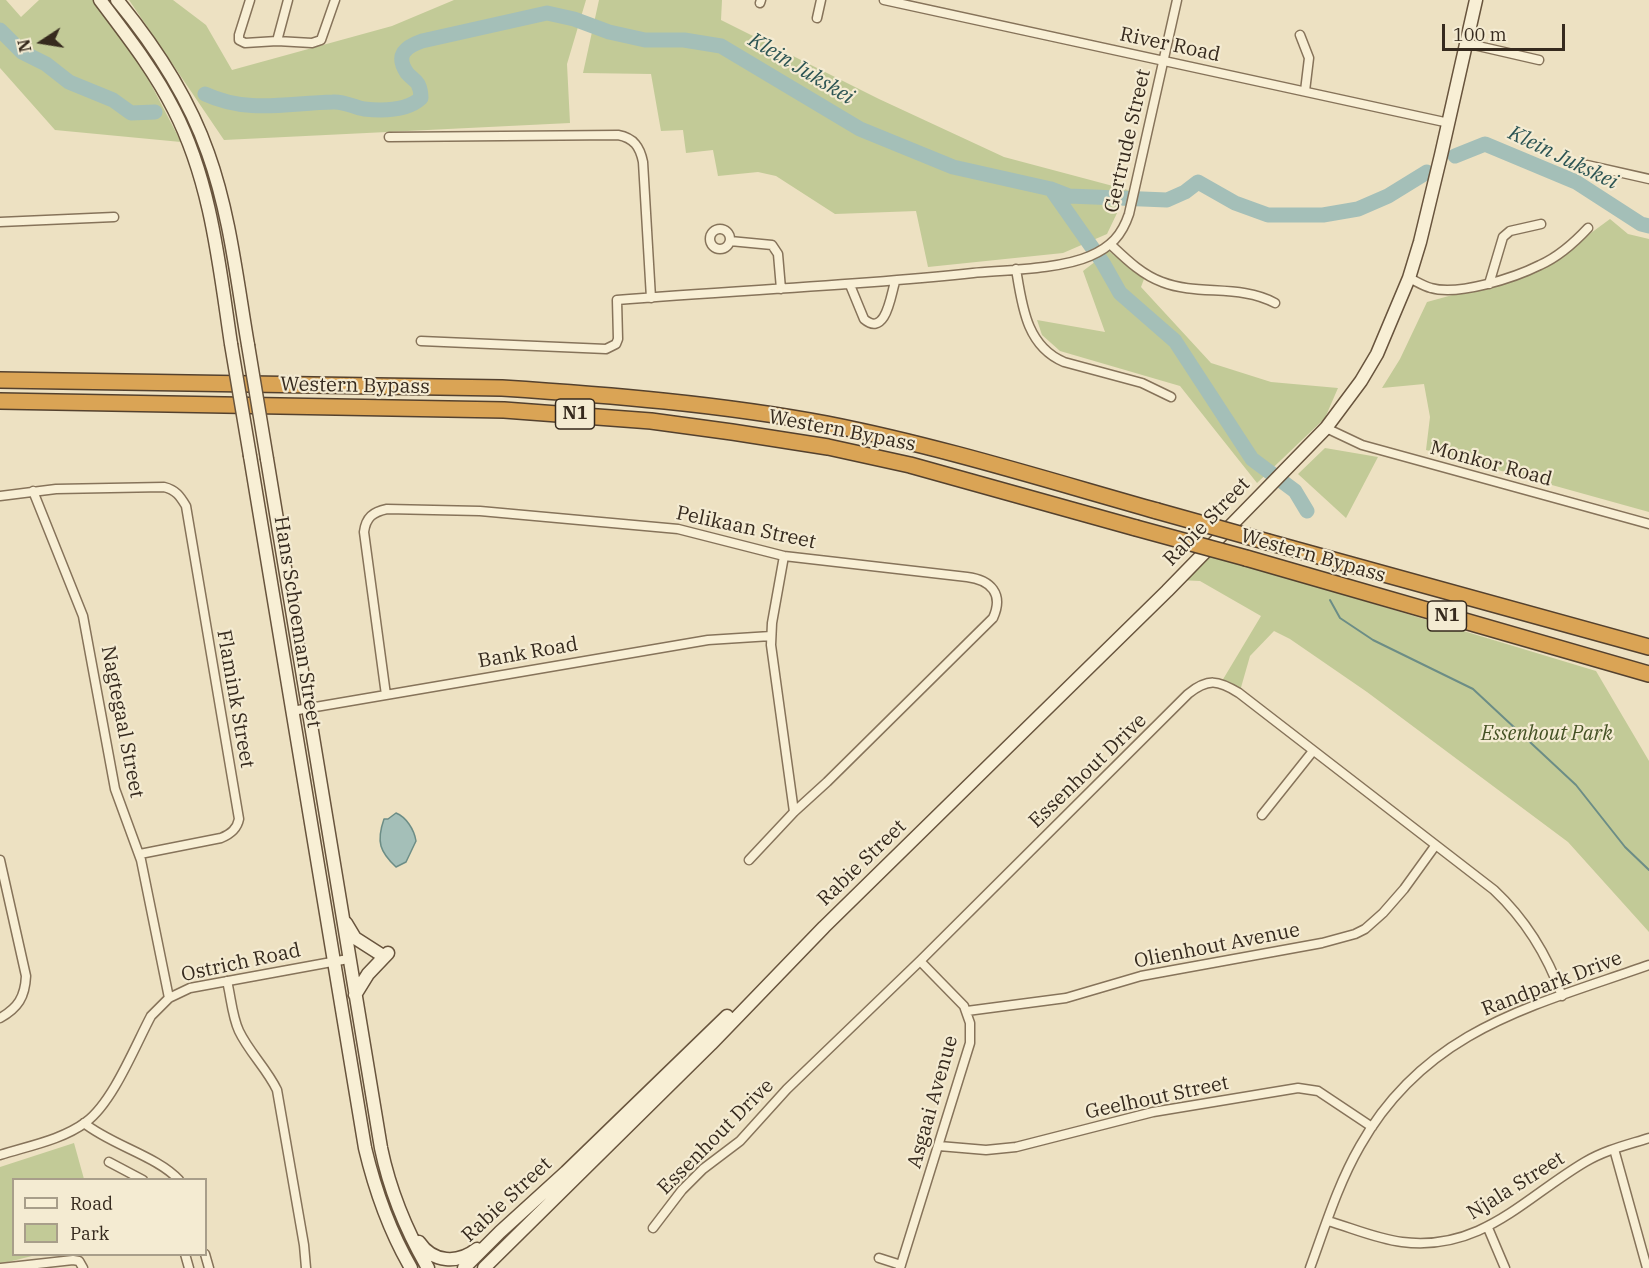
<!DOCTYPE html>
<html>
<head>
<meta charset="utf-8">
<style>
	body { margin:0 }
	#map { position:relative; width:1649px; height:1268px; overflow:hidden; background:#ede1c2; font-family:"IBM Plex Serif",serif }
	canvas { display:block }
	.legend { position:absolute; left:12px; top:1178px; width:195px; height:78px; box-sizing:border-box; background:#f4ebd2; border:2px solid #a89e8a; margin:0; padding:8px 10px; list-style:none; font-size:18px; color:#362a1e }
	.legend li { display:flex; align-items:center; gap:12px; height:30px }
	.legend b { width:30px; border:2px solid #a89e8a }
	.north { position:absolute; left:12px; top:12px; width:60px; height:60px; -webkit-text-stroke:4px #f4ebd2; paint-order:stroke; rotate:258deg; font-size:16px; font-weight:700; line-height:24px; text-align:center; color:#362a1e }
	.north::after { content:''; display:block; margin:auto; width:21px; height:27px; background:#362a1e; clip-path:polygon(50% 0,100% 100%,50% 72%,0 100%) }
	.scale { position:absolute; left:1442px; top:24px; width:123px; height:27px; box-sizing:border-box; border:3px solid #362a1e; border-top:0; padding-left:8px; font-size:18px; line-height:21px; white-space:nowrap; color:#362a1e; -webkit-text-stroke:4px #f4ebd2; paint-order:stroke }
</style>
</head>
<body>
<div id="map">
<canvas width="1649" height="1268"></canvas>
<ul class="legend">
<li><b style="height:8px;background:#f8efd5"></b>Road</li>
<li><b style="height:16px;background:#c2ca97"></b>Park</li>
</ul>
<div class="north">N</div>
<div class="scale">100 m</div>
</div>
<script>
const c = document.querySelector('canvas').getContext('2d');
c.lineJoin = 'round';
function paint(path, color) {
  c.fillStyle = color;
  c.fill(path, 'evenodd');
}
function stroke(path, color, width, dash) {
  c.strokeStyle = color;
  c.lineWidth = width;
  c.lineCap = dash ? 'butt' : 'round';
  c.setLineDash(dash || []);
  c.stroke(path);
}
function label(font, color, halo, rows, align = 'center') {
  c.font = font + ' "IBM Plex Serif",serif';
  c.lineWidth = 4.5;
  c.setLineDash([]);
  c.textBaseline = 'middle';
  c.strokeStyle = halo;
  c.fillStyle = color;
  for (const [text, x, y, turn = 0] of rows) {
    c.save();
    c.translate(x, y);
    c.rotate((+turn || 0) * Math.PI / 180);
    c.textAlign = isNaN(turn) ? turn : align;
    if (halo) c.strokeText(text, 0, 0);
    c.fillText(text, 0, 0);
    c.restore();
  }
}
paint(new Path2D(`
	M0,0H6L21,17L39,0H93L141,65L181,142L55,130L0,68Z
	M129,0H173L206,25L232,70L392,26L454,0H586L567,64L570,123L224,140Z
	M599,0H722L721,20L879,99L1004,157L1128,190L1107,234L1063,253L928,267L916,211L835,214L776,176L758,172L718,176L713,150L686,153L683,130L661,131L651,74L583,73Z
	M1610,219L1628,234L1649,239V512L1426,450L1430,417L1424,384L1382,388L1400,359L1427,302L1500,282L1546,266Z
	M1109,251L1144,279L1141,287L1211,363L1271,382L1338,388L1325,418L1257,483L1180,386L1060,351L1042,335L1037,320L1105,332L1083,271Z
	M1325,448L1378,457L1346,518L1298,474Z
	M1202,552L1596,671L1649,761V932L1568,842L1367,692L1290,639L1274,631L1250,656L1240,691L1222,681L1261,616L1200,581L1178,580Z
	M74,1143L84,1179L14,1180V1254L36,1255L0,1264V1167Z`), '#c2ca97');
const water = new Path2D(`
	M396,813C406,817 414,829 416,841L406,862L396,867C380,852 376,842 384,819H388Z`);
paint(water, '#a4bfb8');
stroke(water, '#6c8d86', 1.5);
stroke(new Path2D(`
	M1330,600L1340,618L1373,640L1473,689L1576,785L1625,847L1649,870`), '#6c8d86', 2);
stroke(new Path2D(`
	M0,30L22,52L46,64L69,82L113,100L131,113L155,112
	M205,94C248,114 287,103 333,102C343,101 354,107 364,109C383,111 407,111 421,98C421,93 420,88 418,84C415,79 410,77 407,73C395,55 405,47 422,41L547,13L574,19L609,32L645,40H684L721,46L860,129L953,167L1051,189L1069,196L1167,200L1185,192L1198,182L1235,203L1268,215H1323L1358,209L1388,196L1427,172
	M1455,156L1485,144L1576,182L1641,224L1649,226
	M1051,189L1103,263L1120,293L1175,341L1252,459L1295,491L1307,511`), '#a4bfb8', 15);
const street = new Path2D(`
	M250,0L239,35V40L245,43L277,41L288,0
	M884,0L1449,123
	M760,3L761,0
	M817,18L821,0
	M1300,35L1309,58L1305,91
	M277,41L312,43L321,40L335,0
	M1465,43L1539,60
	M389,137L618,135C634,138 640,147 643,162L651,298
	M1587,165L1649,179
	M0,222L114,217
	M710 239a10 10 0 1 1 20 0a10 10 0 1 1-20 0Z
	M730,241L772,245L778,254L781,289
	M1110,244C1126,259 1142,275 1162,282C1198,296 1240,284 1275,303
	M1016,269C1022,305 1026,346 1064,362L1142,383L1171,397
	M1409,278C1416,281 1423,286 1431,288C1458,296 1514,278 1540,265C1558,257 1574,243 1588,228
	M1489,284L1503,237L1510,231L1541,224
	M850,285L864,319C886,338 891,294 895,282
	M421,341L606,349L616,344L618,339L617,300C736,290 855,286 973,273C1006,270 1061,269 1090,256C1111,247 1122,235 1129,214L1177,0
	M1326,428L1362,445L1649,524
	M33,491L83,616L115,789L141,860L169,998
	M0,496L56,489L164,487C176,490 180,496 186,506L239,819C237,829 231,834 221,838L140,854
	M784,556L772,623L771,645L794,812
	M386,695L364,532C366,517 373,512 387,509L480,511L678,529L784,556L967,577C991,580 1004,594 993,618L827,782L794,812L749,860
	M292,711L708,640L771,636
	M1262,815L1313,751
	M0,860L26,976C25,997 18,1008 0,1018
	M227,981C231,997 232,1016 239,1031C249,1052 267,1069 277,1090L304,1245L306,1268
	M967,1011L1066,998L1141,976L1322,943L1355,934L1365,929L1383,913L1404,889L1435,846
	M84,1123C111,1145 157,1156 179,1180
	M939,1146L986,1150L1016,1147L1153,1112L1298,1088L1318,1091L1372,1127
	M1614,1149L1647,1268
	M0,1155C28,1146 62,1140 86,1122C113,1102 135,1046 151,1016L169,998L190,988L348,959
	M109,1162L143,1180
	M1328,1221C1352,1228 1377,1239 1402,1242C1481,1252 1524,1198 1585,1162C1605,1150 1627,1145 1649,1138
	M653,1228L682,1190L703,1169L740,1141L787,1089L920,961L1188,694C1208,678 1218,680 1239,693L1494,890C1526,920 1547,954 1562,996
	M1488,1228L1505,1268
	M185,1254L189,1268
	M205,1254L209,1268
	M879,1258L901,1265
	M1,1268L73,1260L79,1261L83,1268
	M900,1268L970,1043V1023L964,1006L920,961
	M1310,1268C1325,1227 1338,1184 1360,1146C1426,1029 1533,1006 1649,965`);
const secondary = new Path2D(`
	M100,0C127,36 154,70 174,110C211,182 219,264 231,344
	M117,0C155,46 188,96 208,153C230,214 237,281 248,345
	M250,456L365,1148C375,1190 389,1230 411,1268
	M267,459L381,1148C390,1191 406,1230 428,1268
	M346,923L355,938L380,954
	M355,995L368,974L388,953
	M419,1242C433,1263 458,1264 477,1249
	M464,1268L500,1232L566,1172L727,1016
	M484,1268L711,1044L824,927L1167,591L1326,428L1361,381L1377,354L1409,278L1420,242L1441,155L1476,0`);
const highway = new Path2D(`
	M0,380L502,388C610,395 720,404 827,424C939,446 1047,480 1157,511
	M0,401L504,410L651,421L732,432L828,447L910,465L1136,528
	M1268,542L1649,647
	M1246,558L1649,674`);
stroke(street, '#86735a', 11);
stroke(secondary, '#68543d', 15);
stroke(highway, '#54412e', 18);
stroke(street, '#f8efd5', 8);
stroke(secondary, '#f8efd5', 12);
stroke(highway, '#daa455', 15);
const secondaryBridge = new Path2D(`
	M231,344L250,456
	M248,345L267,459`);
const highwayBridge = new Path2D(`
	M1157,511L1268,542
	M1136,528L1246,558`);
stroke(secondaryBridge, '#68543d', 15, []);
stroke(highwayBridge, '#54412e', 18, []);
stroke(secondaryBridge, '#f8efd5', 12);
stroke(highwayBridge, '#daa455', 15);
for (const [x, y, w] of [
	[575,414,39],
	[1447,616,39]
]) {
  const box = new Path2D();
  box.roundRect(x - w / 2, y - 15, w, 30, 4.5);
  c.fillStyle = '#f4ebd2';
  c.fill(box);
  stroke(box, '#362a1e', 1.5);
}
label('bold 18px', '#362a1e', null, [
	["N1",575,414],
	["N1",1447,616]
]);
label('20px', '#362a1e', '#f4ebd2', [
	["River Road",1170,45,12],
	["Gertrude Street",1128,141,-77],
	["Western Bypass",355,386,1],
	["Western Bypass",842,431,11],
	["Monkor Road",1491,464,15],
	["Rabie Street",1207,522,-46],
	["Pelikaan Street",746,528,12],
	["Western Bypass",1313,556,16],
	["Hans Schoeman Street",297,622,81],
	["Bank Road",528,653,-10],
	["Flamink Street",235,699,80],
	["Nagtegaal Street",122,722,79],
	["Essenhout Drive",1088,771,-44],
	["Rabie Street",862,863,-44],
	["Olienhout Avenue",1217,946,-11],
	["Ostrich Road",241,963,-12],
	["Randpark Drive",1552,984,-21],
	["Geelhout Street",1157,1098,-12],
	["Asgaai Avenue",933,1102,-74],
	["Essenhout Drive",716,1137,-45],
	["Njala Street",1516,1186,-32],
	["Rabie Street",507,1200,-43]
]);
label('italic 20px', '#455225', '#f4ebd2', [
	["Essenhout Park",1547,734]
]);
label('italic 21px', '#2d5554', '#f4ebd2', [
	["Klein Jukskei",801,69,31],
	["Klein Jukskei",1563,158,26]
]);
</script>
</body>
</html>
